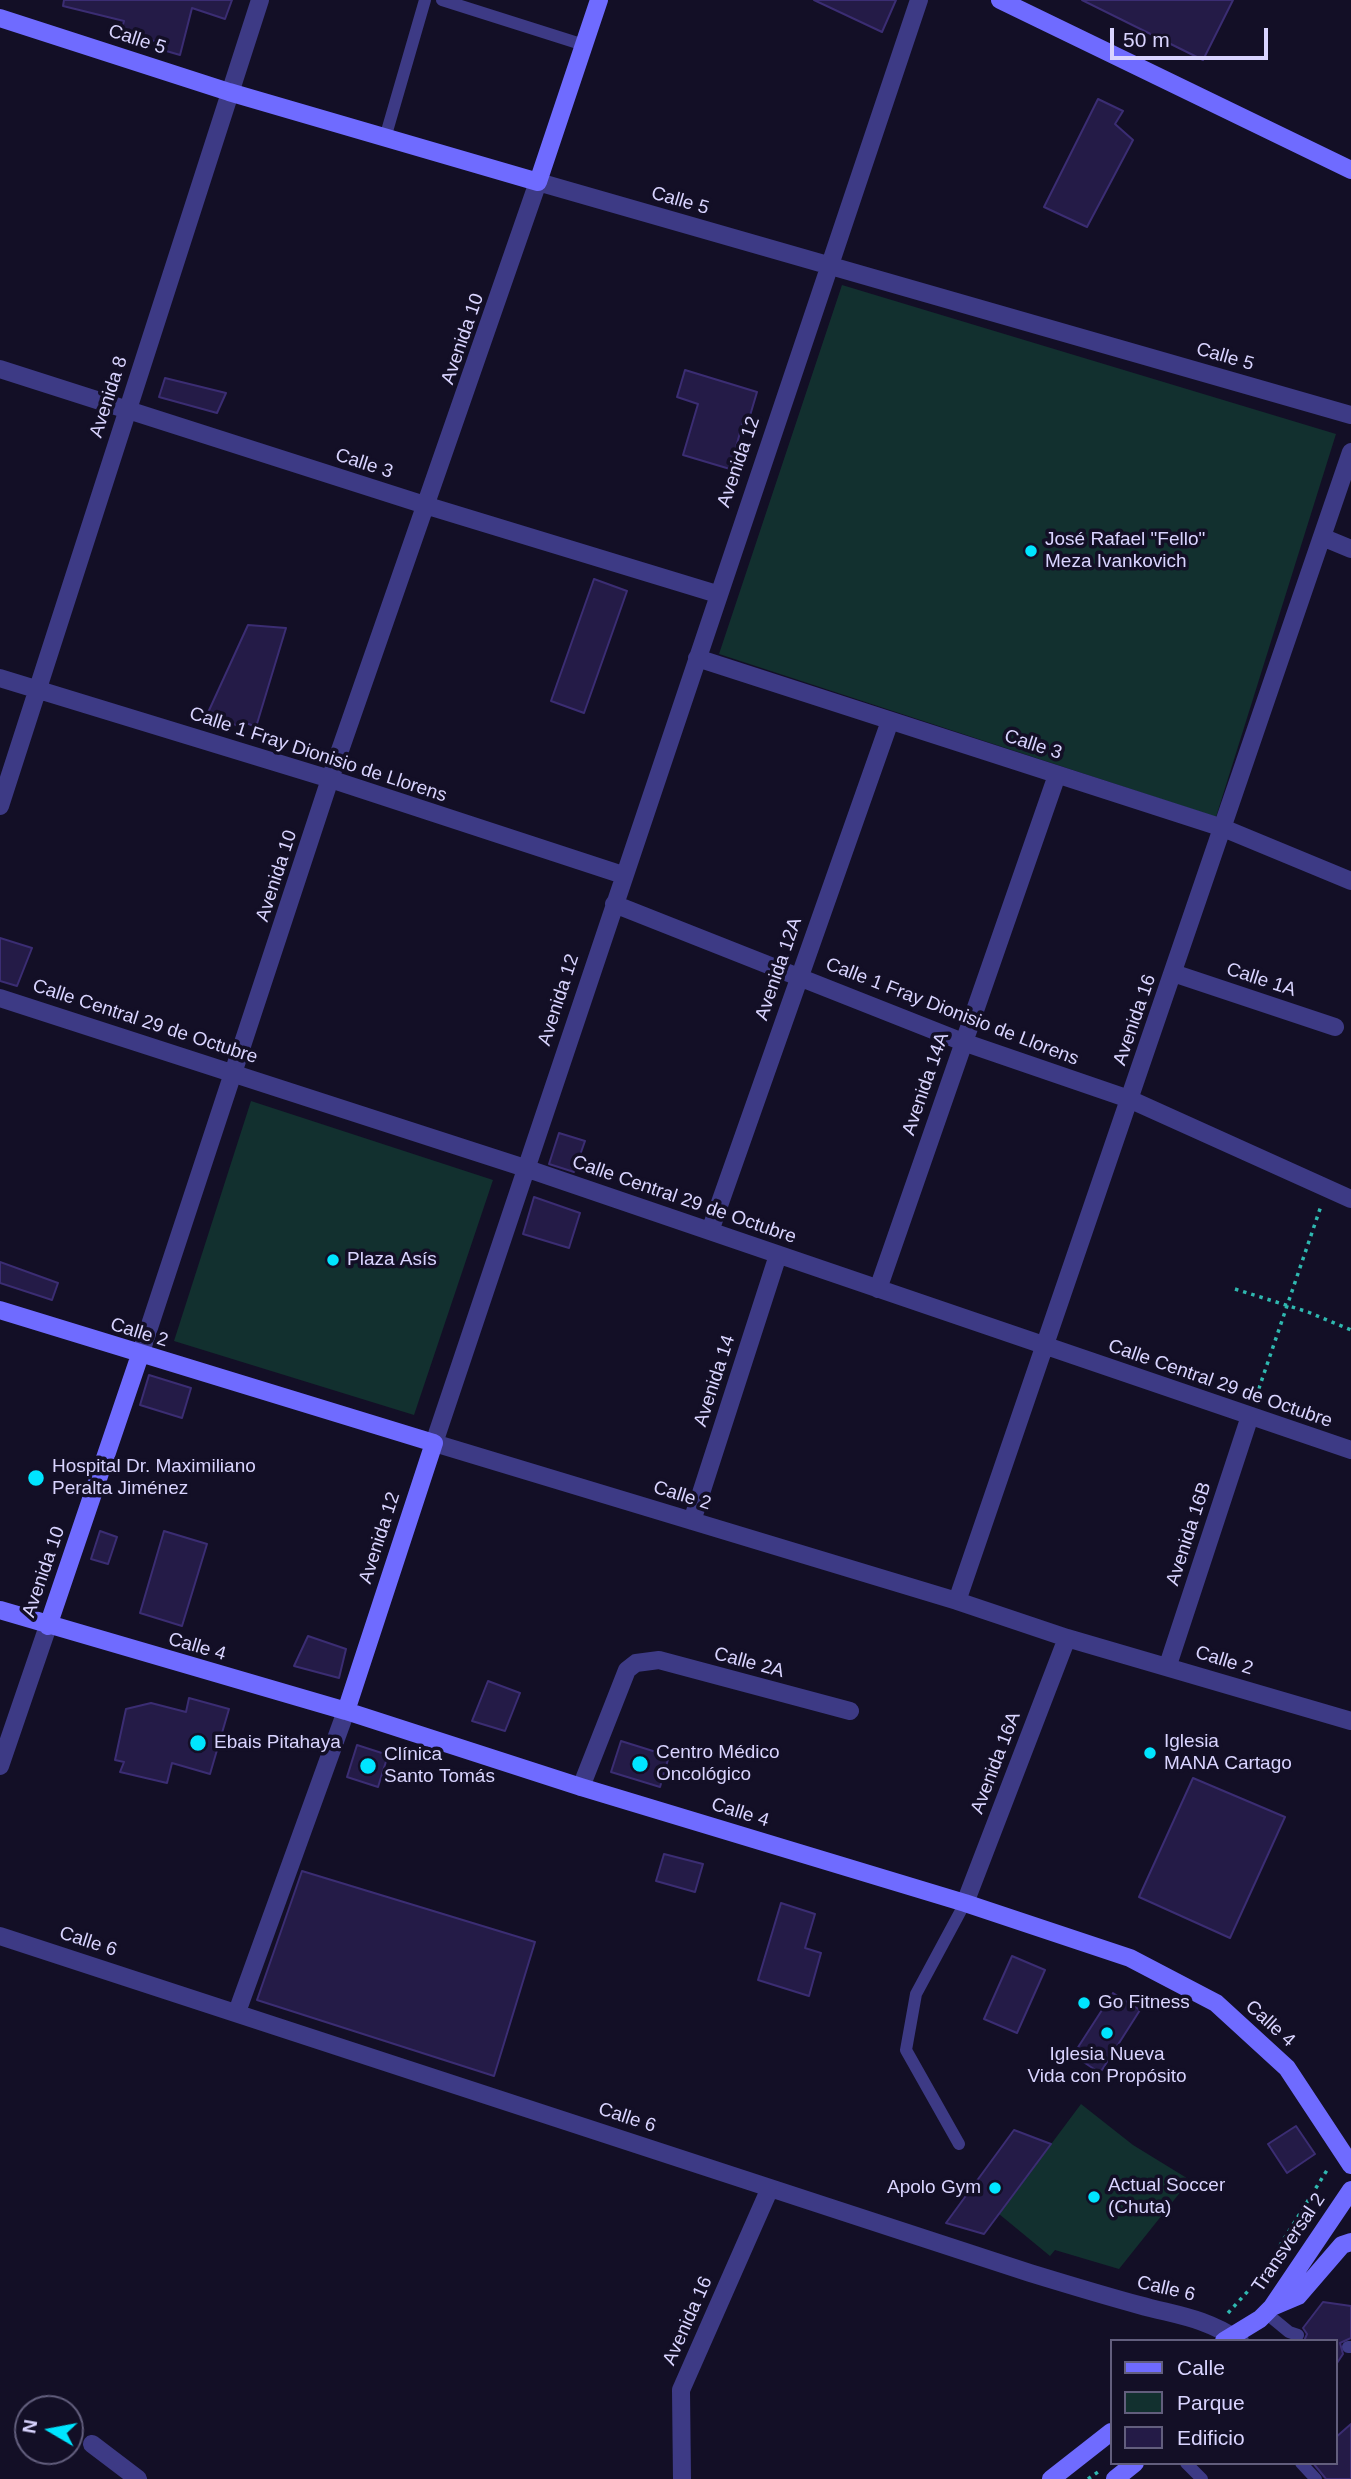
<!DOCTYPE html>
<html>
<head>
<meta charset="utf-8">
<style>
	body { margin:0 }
	#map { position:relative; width:1351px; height:2479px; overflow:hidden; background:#130f26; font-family:Arial,sans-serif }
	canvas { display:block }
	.legend { position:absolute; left:1110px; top:2339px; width:228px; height:126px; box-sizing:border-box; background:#130f26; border:2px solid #625e7d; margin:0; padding:9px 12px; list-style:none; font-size:21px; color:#d9d4ff }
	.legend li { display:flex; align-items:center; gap:14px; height:35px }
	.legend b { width:35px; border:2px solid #625e7d }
	.north { position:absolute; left:14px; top:2395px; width:70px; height:70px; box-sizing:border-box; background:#130f26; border:2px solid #625e7d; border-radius:50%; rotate:280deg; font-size:19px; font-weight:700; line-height:28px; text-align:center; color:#d9d4ff }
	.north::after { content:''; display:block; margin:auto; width:24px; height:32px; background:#00e5ff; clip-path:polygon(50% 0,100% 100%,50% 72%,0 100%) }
	.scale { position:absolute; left:1110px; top:28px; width:158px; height:32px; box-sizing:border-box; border:4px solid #d9d4ff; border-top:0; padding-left:9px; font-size:21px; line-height:24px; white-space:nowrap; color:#d9d4ff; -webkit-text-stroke:5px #130f26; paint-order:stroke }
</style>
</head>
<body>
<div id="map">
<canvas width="1351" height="2479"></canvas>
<ul class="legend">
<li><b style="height:9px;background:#6f6bff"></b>Calle</li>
<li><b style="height:19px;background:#12302f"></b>Parque</li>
<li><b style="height:19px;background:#241b47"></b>Edificio</li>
</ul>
<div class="north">N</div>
<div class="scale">50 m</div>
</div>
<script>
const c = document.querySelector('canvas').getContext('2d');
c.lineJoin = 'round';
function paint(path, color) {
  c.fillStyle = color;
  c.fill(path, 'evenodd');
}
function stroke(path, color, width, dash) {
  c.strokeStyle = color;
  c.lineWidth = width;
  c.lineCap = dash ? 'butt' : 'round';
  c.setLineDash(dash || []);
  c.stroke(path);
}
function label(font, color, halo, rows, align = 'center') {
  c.font = font + ' Arial,sans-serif';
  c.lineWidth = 7;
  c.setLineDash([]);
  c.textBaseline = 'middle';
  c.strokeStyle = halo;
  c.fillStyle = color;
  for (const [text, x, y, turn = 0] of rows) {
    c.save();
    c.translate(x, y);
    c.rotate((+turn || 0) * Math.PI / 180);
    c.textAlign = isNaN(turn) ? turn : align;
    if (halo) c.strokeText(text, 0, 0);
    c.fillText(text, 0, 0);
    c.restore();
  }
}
paint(new Path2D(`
	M842,285L1336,434L1216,817L719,654Z
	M251,1101L493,1180L414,1415L174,1341Z
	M1081,2104L1133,2145L1190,2180L1119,2269L1055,2250L1050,2256L999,2214Z`), '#12302f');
const building = new Path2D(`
	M64,0H232L225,19L192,8L180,55L156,48L158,42L121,32L124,21L63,6Z
	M814,0H896L882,32Z
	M1082,0H1233L1203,60Z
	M1098,99L1123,111L1115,124L1133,140L1087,227L1044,207Z
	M685,370L757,392L749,419L744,418L730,469L683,455L698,404L677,397Z
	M165,378L226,393L217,413L159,397Z
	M594,579L627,591L584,713L551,701Z
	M248,625L286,628L256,727L244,722L239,727L232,723L230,729L221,721L216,725L206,717Z
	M0,938L32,948L17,986L0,981Z
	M559,1133L585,1141L574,1172L549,1164Z
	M534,1197L580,1213L569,1248L523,1234Z
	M0,1262L58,1283L52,1300L0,1283Z
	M149,1375L191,1388L182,1418L140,1405Z
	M100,1531L117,1537L108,1564L91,1559Z
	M164,1531L207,1544L182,1626L140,1613Z
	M308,1636L346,1649L339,1678L294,1666Z
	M488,1681L520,1693L505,1731L472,1721Z
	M189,1698L229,1709L210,1774L172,1763L167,1783L120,1772L124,1762L115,1760L126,1709L151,1703L186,1712Z
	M621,1741L669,1756L660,1787L611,1772Z
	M357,1745L388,1755L378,1787L347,1777Z
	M1193,1778L1285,1817L1230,1938L1139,1897Z
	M664,1854L703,1864L695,1892L656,1881Z
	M302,1871L535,1942L494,2076L257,2000Z
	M781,1903L815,1914L805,1948L821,1953L809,1996L758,1980Z
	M1012,1956L1045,1970L1017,2033L984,2019Z
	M1113,1993L1140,2010L1100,2073L1073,2055Z
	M1296,2126L1315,2154L1287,2173L1268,2144Z
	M1014,2130L1051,2144L984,2234L946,2223Z
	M1323,2302L1351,2306V2338L1340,2343L1343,2354L1335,2366V2341H1304L1307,2334L1303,2328Z
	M1351,2424V2479H1326L1313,2463H1335V2438Z`);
paint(building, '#241b47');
stroke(building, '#3b2d73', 2);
stroke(new Path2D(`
	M1235,1289L1308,1312L1351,1330
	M1256,1397L1321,1206
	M1228,2313L1259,2279L1329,2167
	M1088,2479L1098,2472`), '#2fb8b0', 3.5, [3.5, 5]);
stroke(new Path2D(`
	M442,0L584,45
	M385,138L425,0
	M959,2144L906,2050L916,1994L965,1903
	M1266,2313L1289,2332L1298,2335
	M1348,2347H1351
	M1186,2463L1202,2479
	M1301,2463L1316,2479`), '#3d3a85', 12);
stroke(new Path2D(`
	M919,0L434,1443L957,1601L1067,1638L1351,1721
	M0,369L428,506L717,594
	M1322,537L1351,549
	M697,658L1223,828L1351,881
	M0,678L330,779L623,875
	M0,806L260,0
	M614,904L963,1042L1129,1099L1351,1199
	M1173,973L1335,1027
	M0,998L525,1168L1351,1450
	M710,1231L890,721
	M878,1289L1057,775
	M140,1355L330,779L538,182L1351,415
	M692,1521L778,1255
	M957,1601L1351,452
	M1168,1665L1250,1416
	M0,1766L48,1626
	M581,1787L627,1670L636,1663L659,1660L850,1711
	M965,1903L1067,1638
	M0,1936L1030,2273C1066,2284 1102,2295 1139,2305C1179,2316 1203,2317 1240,2341
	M237,2012L346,1711
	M92,2444L138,2479
	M682,2479L681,2390L770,2188`), '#3d3a85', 18);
stroke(new Path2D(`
	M1000,0L1351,170
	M0,18L229,92L538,182L599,0
	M0,1310L434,1443L346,1711
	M0,1610L346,1711L581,1787L965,1903L1130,1958L1216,2003L1287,2068L1351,2165
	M48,1626L140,1355
	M1272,2307L1298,2296L1342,2245L1351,2242
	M1224,2341L1260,2319L1272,2307L1351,2190
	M1051,2479L1111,2432
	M1115,2479L1135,2463`), '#6f6bff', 18);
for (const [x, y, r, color] of [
	[1031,551,7,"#00e5ff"],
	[333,1260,7,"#00e5ff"],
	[36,1478,9,"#00e5ff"],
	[198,1743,9,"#00e5ff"],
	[1150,1753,7,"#00e5ff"],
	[640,1764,9,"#00e5ff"],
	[368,1766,9,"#00e5ff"],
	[1084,2003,7,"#00e5ff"],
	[1107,2033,7,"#00e5ff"],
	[995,2188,7,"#00e5ff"],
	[1094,2197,7,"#00e5ff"]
]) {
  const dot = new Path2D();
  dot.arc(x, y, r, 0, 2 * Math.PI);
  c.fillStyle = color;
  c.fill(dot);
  stroke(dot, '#130f26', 2.5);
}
label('19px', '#d9d4ff', '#130f26', [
	["Calle 5",137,40,18],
	["Calle 5",680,201,16],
	["Avenida 10",463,339,-71],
	["Calle 5",1225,357,16],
	["Avenida 8",109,397,-72],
	["Avenida 12",739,462,-71],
	["Calle 3",364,464,18],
	["Calle 3",1033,745,18],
	["Calle 1 Fray Dionisio de Llorens",318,755,18],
	["Avenida 10",277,876,-72],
	["Avenida 12A",779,969,-71],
	["Calle 1A",1261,980,18],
	["Avenida 12",559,1000,-72],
	["Calle 1 Fray Dionisio de Llorens",952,1012,21],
	["Avenida 16",1135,1020,-71],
	["Calle Central 29 de Octubre",145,1022,18],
	["Avenida 14A",926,1084,-71],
	["Calle Central 29 de Octubre",684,1200,19],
	["Calle 2",139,1333,17],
	["Avenida 14",715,1381,-72],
	["Calle Central 29 de Octubre",1220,1384,19],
	["Calle 2",682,1496,17],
	["Avenida 16B",1189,1534,-72],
	["Avenida 12",380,1538,-72],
	["Avenida 10",44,1572,-71],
	["Calle 4",197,1647,16],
	["Calle 2",1224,1661,17],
	["Calle 2A",749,1663,15],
	["Avenida 16A",996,1763,-69],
	["Calle 4",740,1813,17],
	["Calle 6",88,1942,18],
	["Calle 4",1270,2024,42],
	["Calle 6",627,2118,18],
	["Transversal 2",1289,2243,-56],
	["Calle 6",1166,2289,13],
	["Avenida 16",688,2321,-66]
]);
label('19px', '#d9d4ff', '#130f26', [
	["José Rafael \"Fello\"",1045,540],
	["Meza Ivankovich",1045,562],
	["Plaza Asís",347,1260],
	["Hospital Dr. Maximiliano",52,1467],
	["Peralta Jiménez",52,1489],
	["Iglesia",1164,1742],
	["MANA Cartago",1164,1764],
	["Ebais Pitahaya",214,1743],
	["Centro Médico",656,1753],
	["Oncológico",656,1775],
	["Clínica",384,1755],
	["Santo Tomás",384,1777],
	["Go Fitness",1098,2003],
	["Iglesia Nueva",1107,2055,"center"],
	["Vida con Propósito",1107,2077,"center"],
	["Actual Soccer",1108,2186],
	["(Chuta)",1108,2208],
	["Apolo Gym",981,2188,"right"]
], 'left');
</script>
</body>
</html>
